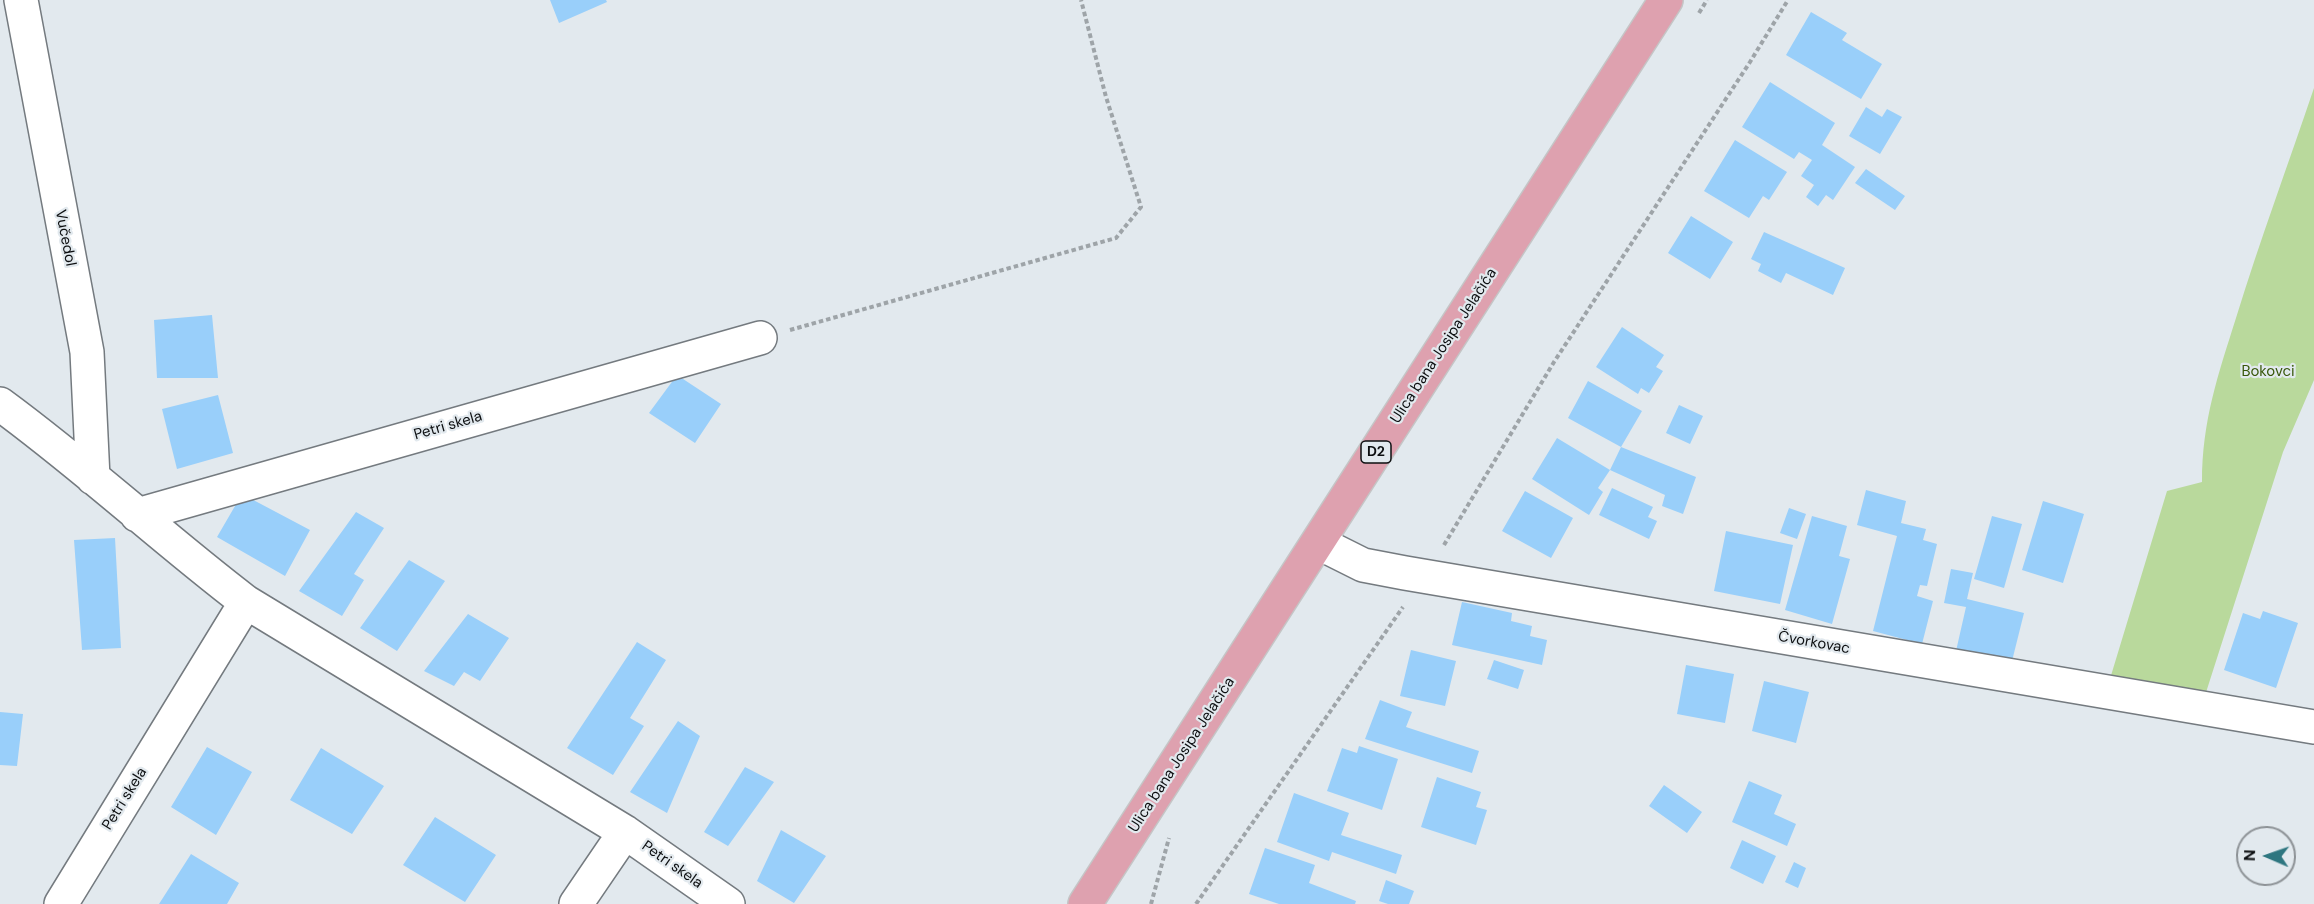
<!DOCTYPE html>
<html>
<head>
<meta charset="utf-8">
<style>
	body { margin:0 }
	#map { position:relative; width:2314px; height:904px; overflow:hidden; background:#e2e9ee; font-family:"DM Sans",sans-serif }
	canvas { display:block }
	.north { position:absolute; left:2236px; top:826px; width:60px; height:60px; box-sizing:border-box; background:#e2e9ee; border:2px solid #8d9296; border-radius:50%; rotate:272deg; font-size:16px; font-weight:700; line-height:24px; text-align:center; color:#0d0f11 }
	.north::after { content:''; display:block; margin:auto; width:21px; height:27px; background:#2e7680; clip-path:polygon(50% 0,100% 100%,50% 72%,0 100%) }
</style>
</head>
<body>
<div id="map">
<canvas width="2314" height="904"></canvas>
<div class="north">N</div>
</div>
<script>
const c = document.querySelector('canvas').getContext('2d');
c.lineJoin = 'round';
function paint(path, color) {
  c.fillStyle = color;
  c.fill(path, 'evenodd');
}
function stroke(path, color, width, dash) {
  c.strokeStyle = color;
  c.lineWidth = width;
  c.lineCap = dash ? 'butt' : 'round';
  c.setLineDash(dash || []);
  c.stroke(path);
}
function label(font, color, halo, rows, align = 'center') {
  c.font = font + ' "DM Sans",sans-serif';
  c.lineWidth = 4.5;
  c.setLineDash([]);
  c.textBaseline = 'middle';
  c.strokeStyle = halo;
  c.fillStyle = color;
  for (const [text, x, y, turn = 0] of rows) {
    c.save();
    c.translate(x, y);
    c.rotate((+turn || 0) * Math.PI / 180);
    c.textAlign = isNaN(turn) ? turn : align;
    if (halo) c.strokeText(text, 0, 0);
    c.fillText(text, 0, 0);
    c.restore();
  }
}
paint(new Path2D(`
	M2314,88V380L2283,452L2201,708L2106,692L2167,491L2202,482C2202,421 2218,375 2236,318C2260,240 2288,165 2314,88Z`), '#b9d99c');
paint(new Path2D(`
	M550,0H606L607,2L559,23Z
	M1811,12L1847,33L1842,40L1882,64L1861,99L1786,55Z
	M1770,82L1835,123L1822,145L1855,167L1833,200L1826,195L1818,206L1806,197L1814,185L1801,176L1812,160L1799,152L1794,159L1742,127Z
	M1866,107L1882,117L1887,109L1902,117L1880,154L1849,136Z
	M1735,140L1787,172L1769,200L1763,196L1749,218L1704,191Z
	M1866,169L1905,196L1895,210L1855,183Z
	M1691,216L1733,242L1710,279L1668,253Z
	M1764,232L1845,268L1833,295L1786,273L1781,283L1758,271L1761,264L1751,259Z
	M212,315L218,378H157L154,320Z
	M1622,327L1664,355L1656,367L1663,371L1649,393L1641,388L1638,394L1596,367Z
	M677,375L721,404L695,443L649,413Z
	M1588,381L1642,411L1621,447L1568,418Z
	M218,395L233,453L177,469L162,409Z
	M1679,405L1703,416L1690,444L1666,433Z
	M1557,438L1610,470L1598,488L1603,492L1589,515L1532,479Z
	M1621,447L1696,477L1683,514L1662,506L1665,495L1610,470Z
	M1612,488L1653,507L1648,517L1657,521L1649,539L1599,515Z
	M1866,490L1906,501L1901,523L1926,529L1923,540L1937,544L1927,586L1920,585L1917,596L1933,601L1922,644L1873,631L1897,536L1857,525Z
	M1525,491L1573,518L1551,558L1502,531Z
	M242,494L310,530L285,576L217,537Z
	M2043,501L2084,514L2063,583L2022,570Z
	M1789,508L1806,514L1797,539L1780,533Z
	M356,512L384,528L354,574L364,580L342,616L299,591Z
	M1812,516L1847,526L1839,556L1850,559L1832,624L1785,610Z
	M1992,516L2022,524L2004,588L1974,579Z
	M1726,531L1793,545L1780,604L1714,591Z
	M115,538L121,648L82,650L74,540Z
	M409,560L445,581L397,651L360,628Z
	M1951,569L1973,573L1967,599L2024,613L2011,665L1956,651L1966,607L1944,603Z
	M1462,602L1512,613L1511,621L1532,626L1530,636L1547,640L1542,665L1452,645Z
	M2263,611L2298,623L2276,688L2224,670L2243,613L2260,619Z
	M468,614L509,638L480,681L464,672L454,686L424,671Z
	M637,642L666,660L630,718L644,726L613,775L567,748Z
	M1411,650L1456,661L1445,706L1400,696Z
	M1494,660L1524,670L1518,689L1487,679Z
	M1686,665L1734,674L1725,723L1677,714Z
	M1764,681L1809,692L1796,743L1752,731Z
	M1380,700L1412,712L1406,727L1479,751L1472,773L1365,739Z
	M0,712L23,714L17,766L0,765Z
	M678,721L700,736L667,813L630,792Z
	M1359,746L1398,759L1382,810L1327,791L1342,748L1357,753Z
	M207,747L252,772L216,835L171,807Z
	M321,748L384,786L352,834L290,800Z
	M745,767L774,782L728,846L704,832Z
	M1437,777L1481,792L1476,807L1487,810L1476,845L1421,827Z
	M1749,781L1782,795L1774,814L1796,824L1787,846L1732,822Z
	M1664,785L1702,812L1687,833L1649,806Z
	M1294,793L1349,813L1341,835L1402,855L1396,874L1332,852L1329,861L1277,842Z
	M435,817L496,855L465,902L403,865Z
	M781,830L826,856L794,903L757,881Z
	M1742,840L1776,856L1763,884L1730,868Z
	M1265,848L1315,865L1309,883L1356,901L1355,904H1279L1249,894Z
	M191,854L239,883L227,904H159Z
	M1794,862L1806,868L1798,888L1785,882Z
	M1386,880L1414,891L1409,904H1388L1379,901Z`), '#99cffa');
const minor = new Path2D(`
	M21,0L87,352L93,478
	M0,404C85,466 162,538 246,602L625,832L728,904
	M137,515L760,338
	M1319,543L1363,565L1405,573L2314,727
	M61,904L246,602
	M576,904L625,832`);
const primary = new Path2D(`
	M1085,904L1666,0`);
stroke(minor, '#747a7f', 36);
stroke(primary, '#c5c5c6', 36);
stroke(new Path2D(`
	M1699,13L1707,0
	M790,330L1116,238L1141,207L1106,97L1081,0
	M1444,545L1554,362L1750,62L1788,0
	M1151,904L1169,838
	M1196,904L1403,607`), '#9ea4a8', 4, [4.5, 3]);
stroke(minor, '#fff', 33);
stroke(primary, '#dea1af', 33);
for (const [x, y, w] of [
	[1376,452,30]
]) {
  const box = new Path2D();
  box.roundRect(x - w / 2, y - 11, w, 22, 4.5);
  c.fillStyle = '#e2e9ee';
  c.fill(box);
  stroke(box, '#0d0f11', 1.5);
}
label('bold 14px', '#0d0f11', null, [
	["D2",1376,452]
]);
label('15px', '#0d0f11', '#e2e9ee', [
	["Vučedol",65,238,79],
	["Ulica bana Josipa Jelačića",1444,346,-57],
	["Petri skela",448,426,-16],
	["Čvorkovac",1814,643,10],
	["Ulica bana Josipa Jelačića",1182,755,-57],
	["Petri skela",125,799,-58],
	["Petri skela",672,865,35]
]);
label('15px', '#38570a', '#e2e9ee', [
	["Bokovci",2268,372]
]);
</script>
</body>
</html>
